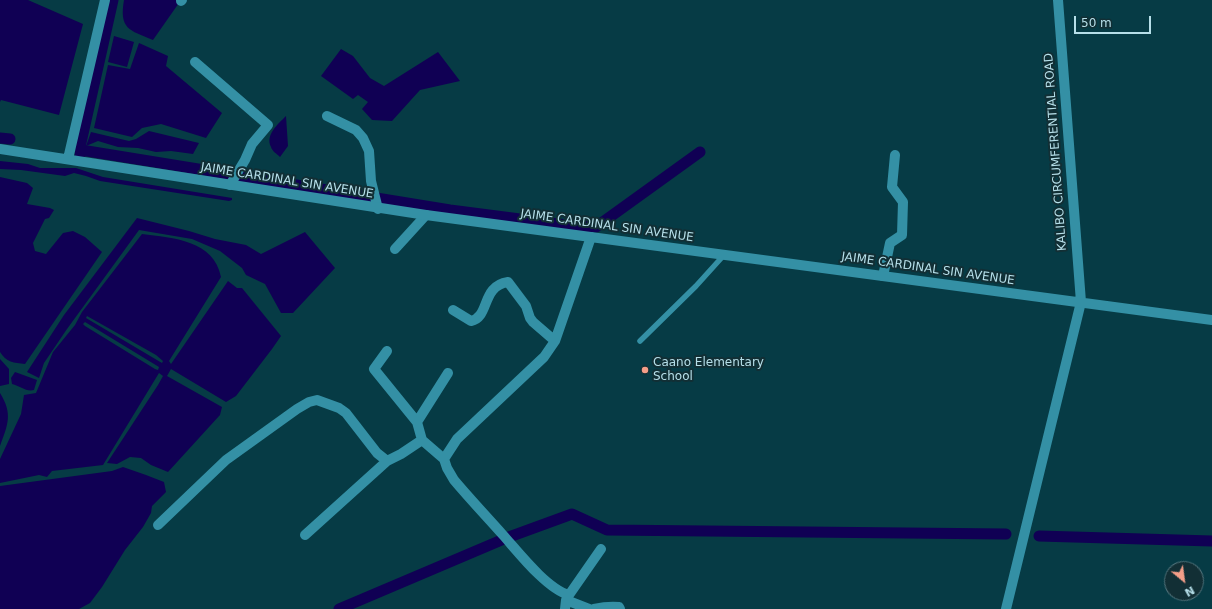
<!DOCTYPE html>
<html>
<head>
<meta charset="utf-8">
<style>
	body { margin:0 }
	#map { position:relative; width:1212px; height:609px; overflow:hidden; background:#063b45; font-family:"DejaVu Sans",sans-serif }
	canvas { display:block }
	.north { position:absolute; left:1164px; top:561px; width:40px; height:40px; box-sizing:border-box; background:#122f35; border:1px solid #54757d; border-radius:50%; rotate:151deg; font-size:11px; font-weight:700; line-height:16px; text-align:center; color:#b6dfe9 }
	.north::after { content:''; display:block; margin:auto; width:14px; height:18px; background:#f49e88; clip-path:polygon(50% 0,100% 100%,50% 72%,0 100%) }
	.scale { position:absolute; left:1074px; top:16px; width:77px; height:18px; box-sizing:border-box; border:2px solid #b6dfe9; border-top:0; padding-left:5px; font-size:12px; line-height:14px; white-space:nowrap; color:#b6dfe9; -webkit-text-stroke:3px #122f35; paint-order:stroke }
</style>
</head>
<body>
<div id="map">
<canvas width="1212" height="609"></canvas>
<div class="north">N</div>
<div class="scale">50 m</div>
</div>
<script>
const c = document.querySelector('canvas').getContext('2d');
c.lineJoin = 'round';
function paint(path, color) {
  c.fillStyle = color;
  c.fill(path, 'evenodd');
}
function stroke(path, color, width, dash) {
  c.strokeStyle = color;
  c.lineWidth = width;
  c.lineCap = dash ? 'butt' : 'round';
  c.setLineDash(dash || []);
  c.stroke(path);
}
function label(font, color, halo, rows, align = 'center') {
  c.font = font + ' "DejaVu Sans",sans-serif';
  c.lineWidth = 4;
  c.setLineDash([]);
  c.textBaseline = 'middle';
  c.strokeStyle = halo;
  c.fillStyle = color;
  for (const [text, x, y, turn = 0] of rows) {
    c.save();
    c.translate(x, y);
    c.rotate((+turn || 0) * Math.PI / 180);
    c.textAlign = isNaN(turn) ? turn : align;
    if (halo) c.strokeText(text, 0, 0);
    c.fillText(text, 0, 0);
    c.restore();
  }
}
paint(new Path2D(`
	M0,0H28L83,24L59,115L1,100L0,102Z
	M124,0H181L153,40C129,30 119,29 124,0Z
	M114,36L134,42L127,67L108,62Z
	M139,43L168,56L166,66L222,113L206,138L161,124L142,128L132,137L94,128L108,65L130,69Z
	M341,49L353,56L370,78L384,86L438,52L460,81L420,90L392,121L372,120L362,109L368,102L358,95L353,99L321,76Z
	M286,116L288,146L280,157C277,154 272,151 271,147C265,135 278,124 286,116Z
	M149,131L199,143L193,154L171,151L156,152L138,148L118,147L98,141L86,146L91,132L129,141L136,139Z
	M0,161L28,164L40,168H76L103,177L232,198V200L229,201L100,181L86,176L74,173L65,176L21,170L0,169Z
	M0,177L27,183L33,188L27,204L50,208L54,210L49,218L45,219L33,243L35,251L46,254L63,233L73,231L85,237L102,252L25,364C14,363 6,362 0,352Z
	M137,218L189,231L215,239L246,245L261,254L305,232L335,268L293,313H281L265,284L246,275L242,268L220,251L192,239L139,230L67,329L44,363L39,378L27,372L64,315Z
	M142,234C173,238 214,240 221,277L169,361L171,364L228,281L237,288H242L281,336L272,349L236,396L226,402L171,369L167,376L222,407L220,415L168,472L151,465L141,458L130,457L117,464L107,463L158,385L163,376L159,373L103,465L52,471L47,477L39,475L0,483V459L21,414L24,395L36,393L53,352L75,325L82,312ZM87,316L156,355L163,361L162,363L86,318ZM85,322L159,367L158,370L155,369L85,326L83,324Z
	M0,359L9,369V384L0,386Z
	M15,372L37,380L34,390C26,392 20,386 12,384L11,378Z
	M0,393C13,414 8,424 0,446Z
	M123,467L146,475L164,482L166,492L152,506L151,513L143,527L125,550L102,587L90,603L79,609H0V486L112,471Z`), '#100054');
stroke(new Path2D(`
	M0,138L10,139
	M81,150L450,210L574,226L596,227L700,152
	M80,154L81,150L80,147L113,0
	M1039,536L1212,541
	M509,537L572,514L607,530L1006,534
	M339,609L504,539`), '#100054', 11);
stroke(new Path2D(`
	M640,341L696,286L724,255`), '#3490a5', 5.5);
stroke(new Path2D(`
	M181,1L182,0
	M195,62L268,125L252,144L245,160L230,185
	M327,116L356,130L363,138L369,151L371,181L378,209
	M395,249L426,215
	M883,276L890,243L902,235L903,202L892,187L895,155
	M453,310L471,321C490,317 481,286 508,282L526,306L530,318L533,322L555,341
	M387,351L374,369L417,422
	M422,440L417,422L448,373
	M158,525L226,460L297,409L309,402L317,400L339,408L346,413L377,453L387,461L401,454L422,440L444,459
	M305,535L387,461
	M569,595L601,549
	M566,600L589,609
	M565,609L566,600L569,595C547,589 519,553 503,535C487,517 470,499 454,480L447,468L444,459L457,439L544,357L555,341L591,237
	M594,609C603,607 610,606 619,607L620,609
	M1006,609L1081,302`), '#3490a5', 10);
stroke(new Path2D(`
	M1058,0L1081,302
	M0,149L426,215L1212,320
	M68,159L105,0`), '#3490a5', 10);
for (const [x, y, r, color] of [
	[645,370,4,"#f49e88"]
]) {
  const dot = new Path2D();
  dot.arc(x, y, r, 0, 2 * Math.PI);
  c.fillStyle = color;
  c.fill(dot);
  stroke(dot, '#122f35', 1.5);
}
label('12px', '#b6dfe9', '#122f35', [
	["KALIBO CIRCUMFERENTIAL ROAD",1056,152,-94],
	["JAIME CARDINAL SIN AVENUE",287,181,9],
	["JAIME CARDINAL SIN AVENUE",607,226,8],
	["JAIME CARDINAL SIN AVENUE",928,269,8]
]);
label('12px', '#b6dfe9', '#122f35', [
	["Caano Elementary",653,363],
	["School",653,377]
], 'left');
</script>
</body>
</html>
